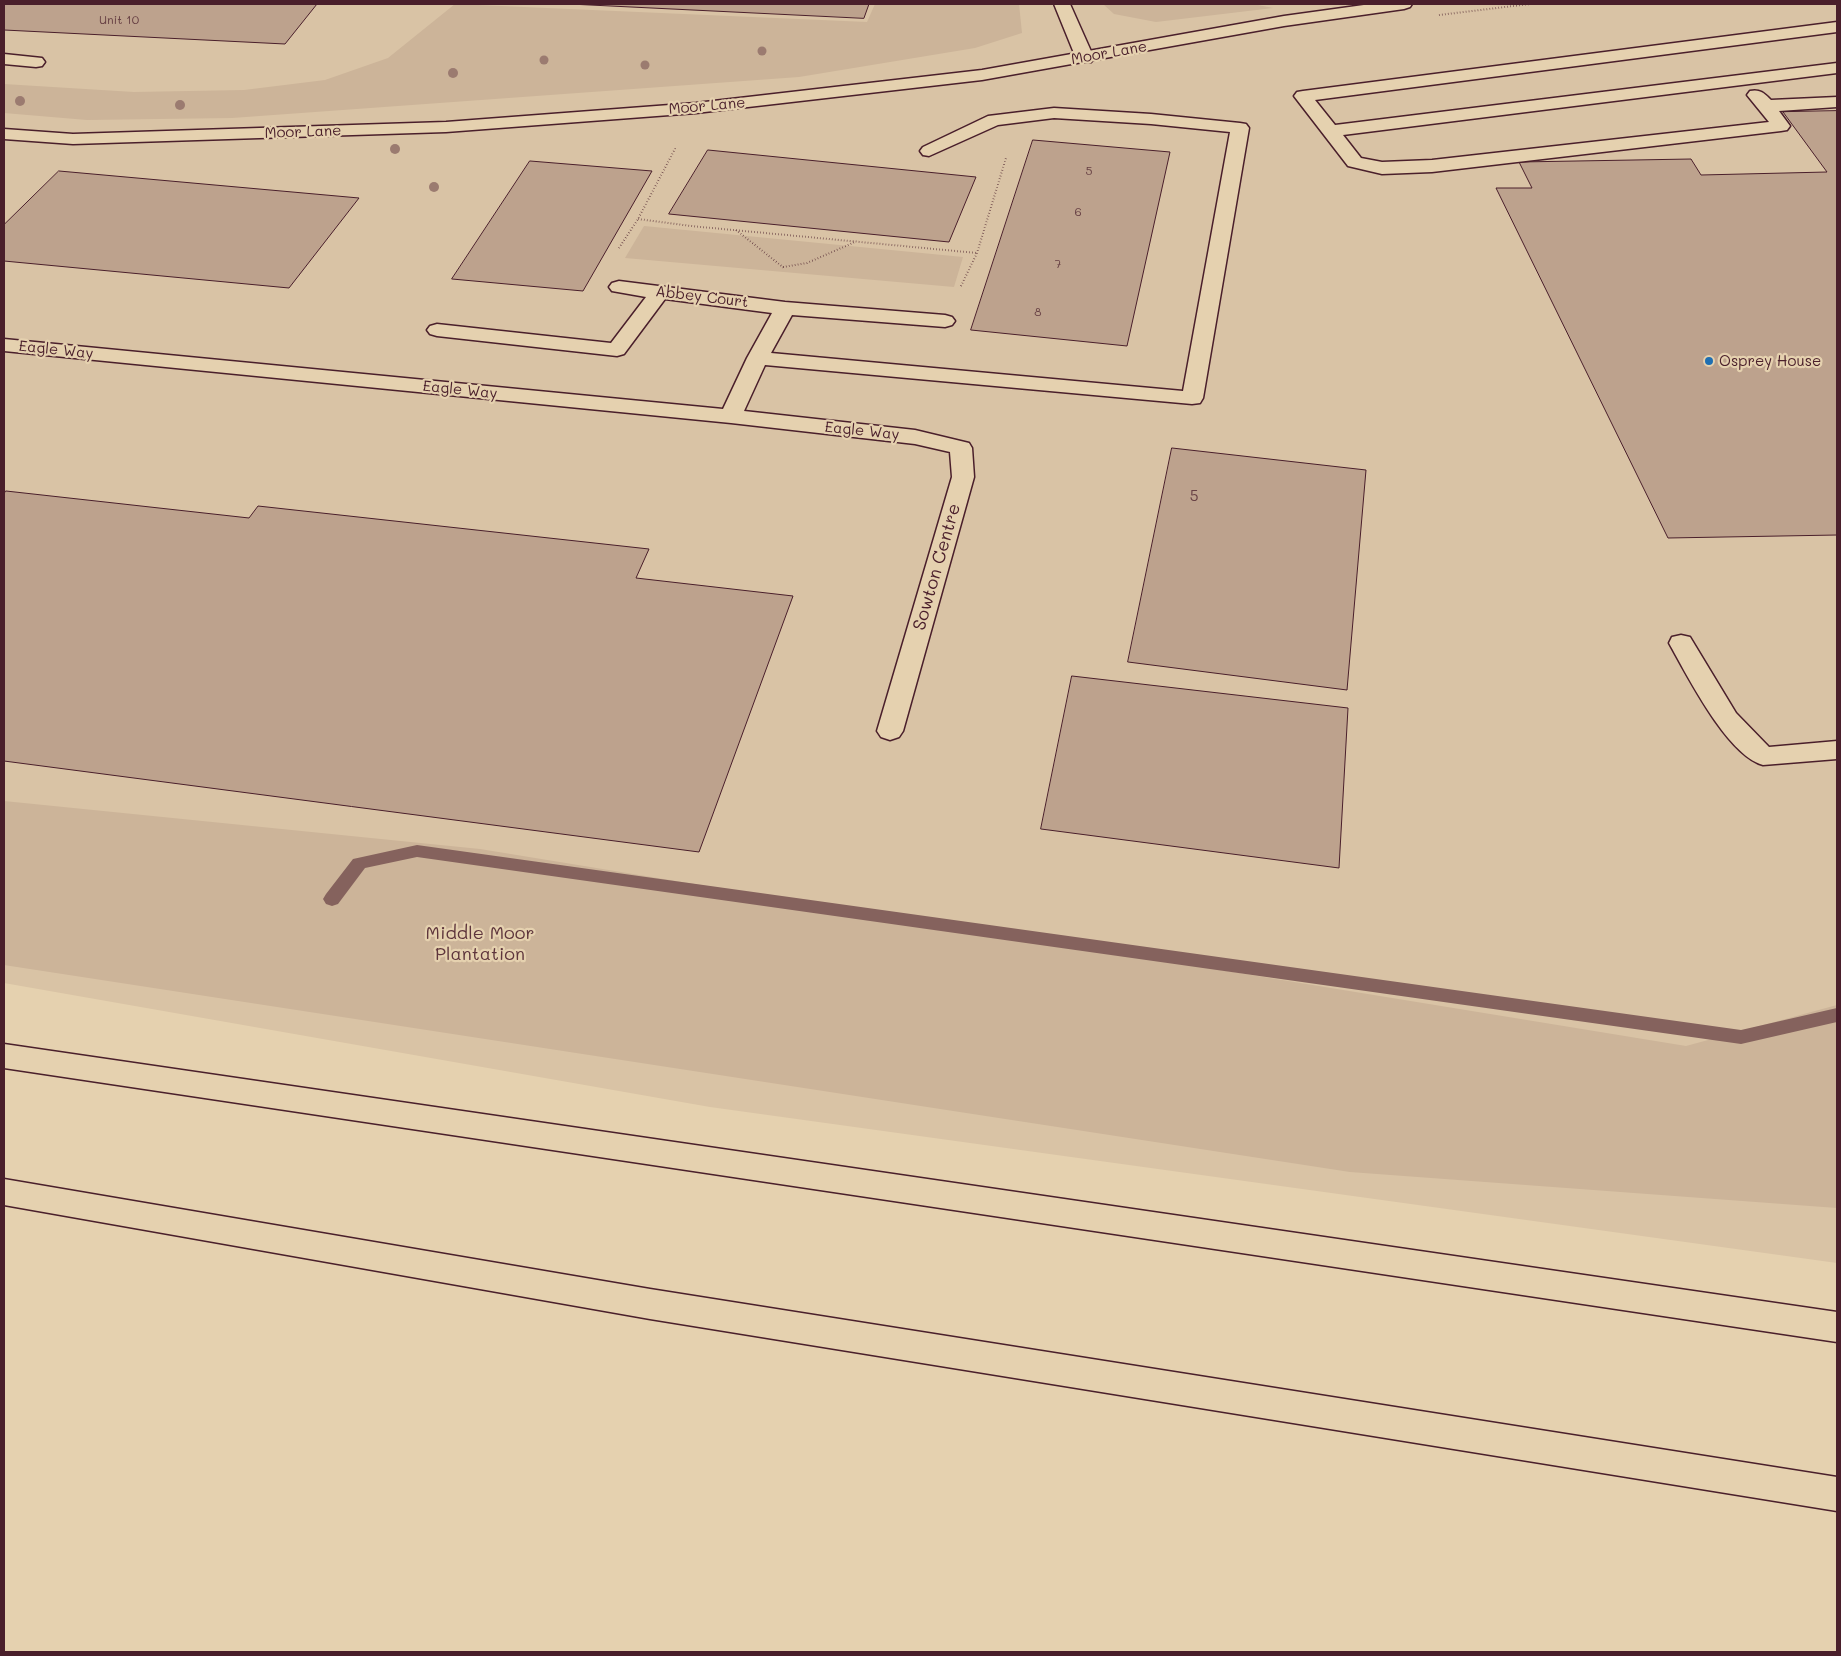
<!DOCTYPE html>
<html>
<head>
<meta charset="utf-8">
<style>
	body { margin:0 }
	#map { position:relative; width:1841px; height:1656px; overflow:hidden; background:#e5d1af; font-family:Mali,sans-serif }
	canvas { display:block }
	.frame { position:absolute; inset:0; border:5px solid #4a1f2b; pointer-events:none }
</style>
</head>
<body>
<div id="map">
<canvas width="1841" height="1656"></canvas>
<div class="frame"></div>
</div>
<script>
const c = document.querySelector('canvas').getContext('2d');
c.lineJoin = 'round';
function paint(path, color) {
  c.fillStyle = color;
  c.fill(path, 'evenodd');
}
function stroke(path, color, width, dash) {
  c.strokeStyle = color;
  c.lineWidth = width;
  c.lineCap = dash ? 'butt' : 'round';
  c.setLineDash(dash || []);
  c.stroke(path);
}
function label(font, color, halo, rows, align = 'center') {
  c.font = font + ' Mali,sans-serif';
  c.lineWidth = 4.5;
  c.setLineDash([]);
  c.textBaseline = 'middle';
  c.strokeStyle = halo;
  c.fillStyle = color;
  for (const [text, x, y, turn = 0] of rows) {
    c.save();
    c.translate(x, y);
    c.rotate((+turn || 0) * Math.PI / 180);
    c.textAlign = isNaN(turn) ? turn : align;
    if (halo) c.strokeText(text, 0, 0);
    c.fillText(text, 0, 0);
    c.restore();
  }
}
paint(new Path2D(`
	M4,4H1837V1263L710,1107L4,983Z`), '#d9c3a5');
paint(new Path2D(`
	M455,4L867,22L875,4H1019L1022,33L975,48L799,77L232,118L87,120L4,113V84L134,92L244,90L325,80L388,58Z
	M1103,4H1253L1273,8L1156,22L1114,14Z
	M644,226L963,257L954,287L625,258Z
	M4,801L480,849L1686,1046L1837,1005V1208L1350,1172L4,965Z`), '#ccb499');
paint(new Path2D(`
	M417,845L1741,1030L1837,1008V1022L1741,1044L417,857L365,868L338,904L332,906L326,904L323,899L326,894L353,859Z`), '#85625d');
const building = new Path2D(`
	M4,4H317L285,44L4,30Z
	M570,4H869L864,18Z
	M1837,111V535L1668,538L1496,188H1532L1519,162L1691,159L1701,175L1827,172L1783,112Z
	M1033,140L1170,152L1127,346L971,330Z
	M708,150L976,177L949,242L669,214Z
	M530,161L652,171L583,291L452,279Z
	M59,171L359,198L289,288L4,261V225Z
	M1172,448L1366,470L1347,690L1128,662Z
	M6,491L249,518L258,506L649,549L636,578L793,596L699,852L4,761V494Z
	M1072,676L1348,708L1339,868L1041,829Z`);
paint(building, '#bda28d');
stroke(building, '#4a1f2b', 1);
const minor = new Path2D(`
	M1054,4H1070L1094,58L1091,62H1079L1076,58Z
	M1837,22V32L1315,100L1335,125L1837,63V73L1343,135L1361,158L1382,162L1432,160L1769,122L1747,95L1750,91C1760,89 1764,93 1771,100L1837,97V107L1779,111L1790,126L1787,130L1781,131L1432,172L1382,174L1348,166L1294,96L1297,92L1303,91Z
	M4,54L42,58L45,62L42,66L36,67L4,64Z
	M1054,108L1151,114L1240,123L1246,124L1249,128L1203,398L1200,403L1192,404L765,365L744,411L915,430L969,443L972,448L974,477L903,731L899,737L890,740L881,737L877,731L952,477L950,452L915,444L731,423L4,351V339L723,409L747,358L772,313L665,299L624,354L617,356L437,336L430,334L427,330L430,326L437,324L611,343L646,297L612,291L609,287L612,283L619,281L785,302L945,315L952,317L955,321L952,325L945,327L792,315L771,353L1183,391L1230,132L1151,124L1054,118L998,125L929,156L923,155L920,151L923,147L988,116Z
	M1681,635L1690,637L1736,713L1769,747L1837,741V759L1763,765C1727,755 1687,675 1669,643L1672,637Z`);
const major = new Path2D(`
	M1371,4H1412L1410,7L1404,9L1284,26L982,80L696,113L446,132L73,144L4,139V129L73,134L446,122L696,103L982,70L1284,16Z`);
const highway = new Path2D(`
	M4,1044L1837,1312V1342L4,1068Z
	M4,1179L650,1289L1837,1477V1511L650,1319L4,1205Z`);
stroke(minor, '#4a1f2b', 3);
stroke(major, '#4a1f2b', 3);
stroke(highway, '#4a1f2b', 3);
stroke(new Path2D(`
	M1439,15L1530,4
	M638,219L691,226L977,253
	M736,230L784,268
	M619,248L638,219L676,147
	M783,267L807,263L855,242
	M961,286L977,253L1006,158`), '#4a1f2b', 2, [0.5, 2.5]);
paint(minor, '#e5d1af');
paint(major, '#e5d1af');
paint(highway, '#e5d1af');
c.fillStyle = '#9b7b70';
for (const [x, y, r] of [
	[762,51,4.5],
	[544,60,4.5],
	[645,65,4.5],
	[453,73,5],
	[20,101,5],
	[180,105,5],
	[395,149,5],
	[434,187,5]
]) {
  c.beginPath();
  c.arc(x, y, r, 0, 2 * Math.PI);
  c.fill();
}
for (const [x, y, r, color] of [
	[1709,361,5,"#1f6fb2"]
]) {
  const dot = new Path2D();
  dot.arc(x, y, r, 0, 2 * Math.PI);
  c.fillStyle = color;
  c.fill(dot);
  stroke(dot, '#e5d1af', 2);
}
label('12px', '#674044', null, [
	["Unit 10",119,20],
	["5",1089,171],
	["6",1078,212],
	["7",1058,264],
	["8",1038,312]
]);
label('15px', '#4a1f2b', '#e5d1af', [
	["Moor Lane",1109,53,-10],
	["Moor Lane",707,106,-5],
	["Moor Lane",303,132,-2],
	["Abbey Court",702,297,7],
	["Eagle Way",56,350,6],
	["Eagle Way",460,390,6],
	["Eagle Way",862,431,6]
]);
label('15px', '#4a1f2b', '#e5d1af', [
	["Osprey House",1719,361]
], 'left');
label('15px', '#674044', null, [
	["5",1194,496]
]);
label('18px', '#4a1f2b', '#e5d1af', [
	["Sowton Centre",937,567,-74]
]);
label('18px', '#5e353c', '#e5d1af', [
	["Middle Moor",480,933],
	["Plantation",480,954]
]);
</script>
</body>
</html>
